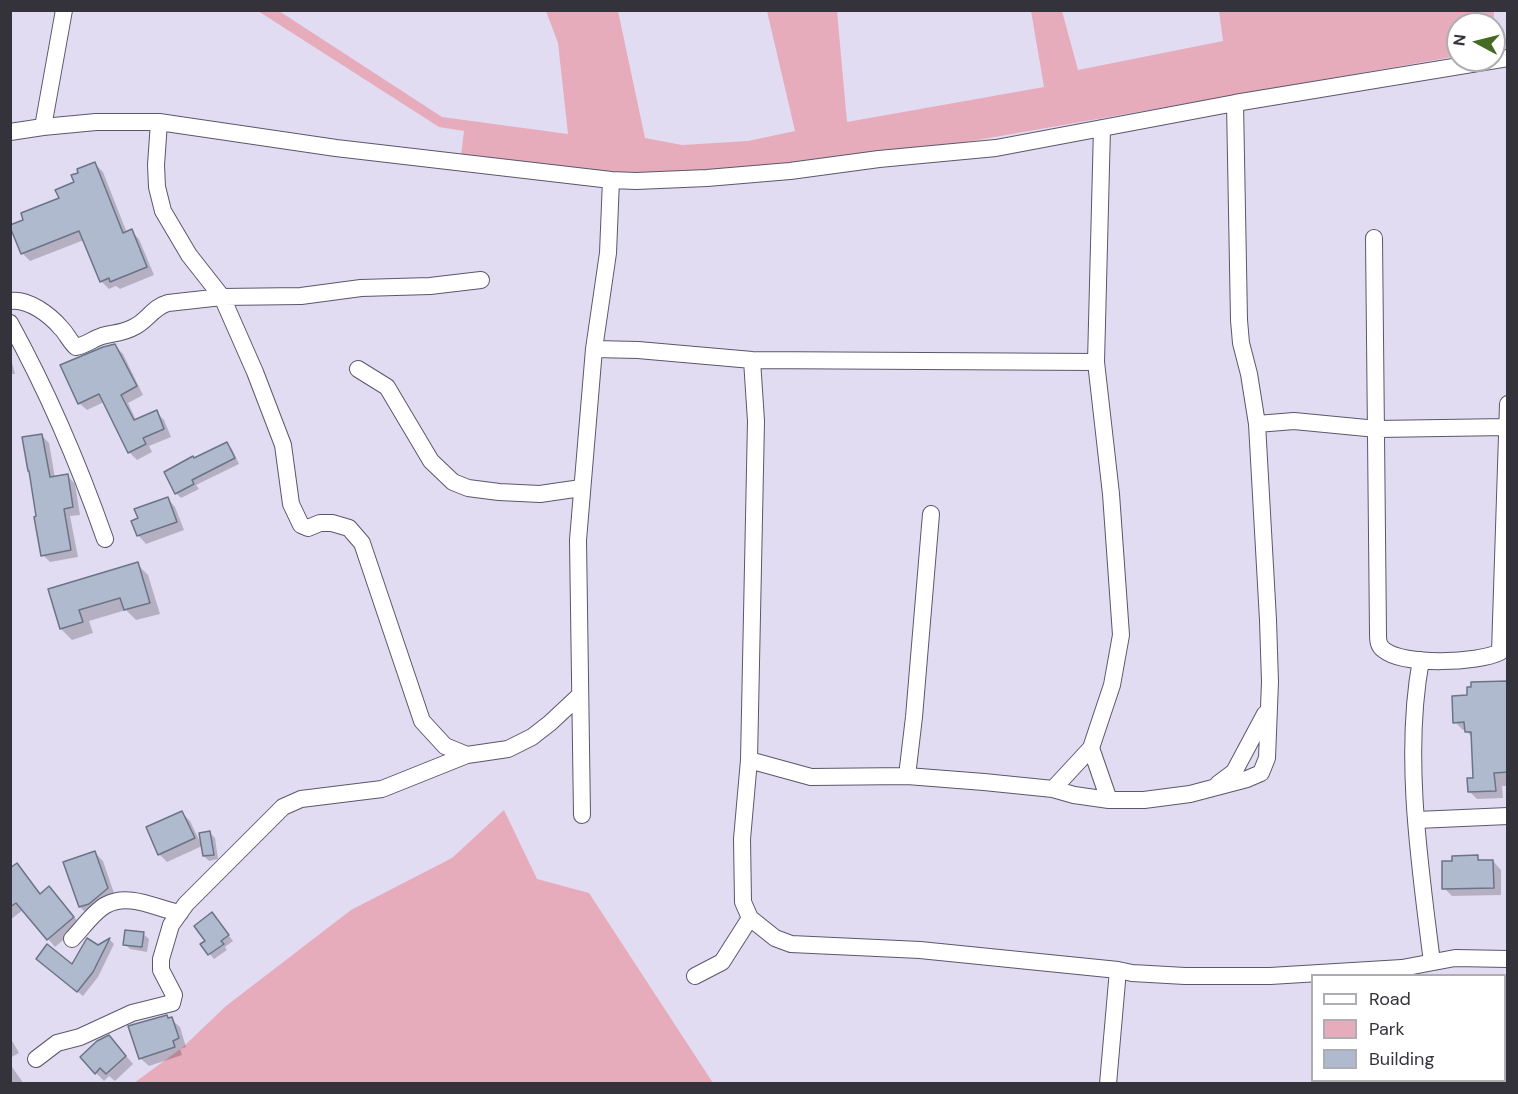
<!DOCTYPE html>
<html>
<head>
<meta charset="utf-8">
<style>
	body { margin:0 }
	#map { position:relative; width:1518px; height:1094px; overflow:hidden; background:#e2dcf3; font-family:"DM Sans",sans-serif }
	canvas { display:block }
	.frame { position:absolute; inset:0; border:12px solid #34323b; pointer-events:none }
	.legend { position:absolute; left:1311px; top:974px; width:195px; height:108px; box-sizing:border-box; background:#fff; border:2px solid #aeadb1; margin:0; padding:8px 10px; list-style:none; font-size:18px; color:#34323b }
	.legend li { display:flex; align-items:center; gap:12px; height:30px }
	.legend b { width:30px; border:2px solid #aeadb1 }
	.north { position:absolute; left:1446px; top:12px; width:60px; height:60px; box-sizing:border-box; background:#fff; border:2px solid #aeadb1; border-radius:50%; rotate:277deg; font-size:16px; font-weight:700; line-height:24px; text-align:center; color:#34323b }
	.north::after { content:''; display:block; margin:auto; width:21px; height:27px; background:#456a24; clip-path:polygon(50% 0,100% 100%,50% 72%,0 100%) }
</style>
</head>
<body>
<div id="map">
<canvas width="1518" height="1094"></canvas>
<div class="frame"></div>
<ul class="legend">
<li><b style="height:8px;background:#fff"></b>Road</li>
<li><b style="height:16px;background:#e6acbb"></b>Park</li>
<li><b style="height:16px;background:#afbace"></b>Building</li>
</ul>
<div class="north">N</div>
</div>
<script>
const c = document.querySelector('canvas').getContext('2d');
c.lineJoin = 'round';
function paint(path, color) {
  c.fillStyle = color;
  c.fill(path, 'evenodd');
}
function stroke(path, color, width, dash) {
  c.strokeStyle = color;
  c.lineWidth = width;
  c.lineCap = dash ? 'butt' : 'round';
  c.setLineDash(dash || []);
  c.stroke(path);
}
paint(new Path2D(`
	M258,11H279L442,117L568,134L558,43L546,11H618L645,138L682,145L748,141L795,131L767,11H837L847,122L1044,87L1031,11H1062L1078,70L1223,41L1219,11H1494V24H1458V56L966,142L732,171L612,173L461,155L464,131L439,127Z
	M504,810L537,879L589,893L713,1083H134L183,1047L226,1006L351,910L452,858Z`), '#e6acbb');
paint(new Path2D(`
	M95,164L103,172L127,233L131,231L139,239L154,275L120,289L116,286L109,289L101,281L84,240L30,261L22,253L61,199Z
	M115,346L123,354L143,395L128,403L136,420L156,412L164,420L171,437L149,446L152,452L137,460L129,452L104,402L87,410L79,403Z
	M10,355L15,374H10Z
	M41,435L49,443L55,478L68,476L75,484L80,515L70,516L78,557L50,562L43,555Z
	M227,444L232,449L239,464L196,485L199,489L181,498L176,493L194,460Z
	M167,498L175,507L184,530L146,544L138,535Z
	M137,564L148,575L160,614L136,620L126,610L89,621L93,633L72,640L61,629L50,590Z
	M1508,682V786H1502L1503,798L1477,799L1469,791L1475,779L1473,739L1466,730H1463L1455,722L1469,697Z
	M182,813L190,821L202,846L167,862L159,854Z
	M210,833L215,838L218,859L209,861L204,856Z
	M95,853L103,861L115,896L88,915L80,907Z
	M1477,857L1482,862L1493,861L1501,870V895L1452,896L1444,888Z
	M17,865L41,895L56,896L81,925L55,947L23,910L10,920V870Z
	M212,914L233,941L225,947L227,950L214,959L202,944L207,941Z
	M143,934L149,939L147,952L130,949L125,944Z
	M110,940L114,944L98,977L83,996L43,964L73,967L97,947Z
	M169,1019H171L180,1027L186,1047L180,1049L182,1055L149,1066L140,1058Z
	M10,1037L19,1053L10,1058Z
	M117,1045L133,1064L115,1081L109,1076L104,1081L96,1073Z
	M10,1064L24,1084H10Z`), '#0003');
const building = new Path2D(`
	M95,162L123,233L132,229L147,267L110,282L109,278L100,282L79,231L21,254L10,227V225L23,220L21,213L59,198L55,190L74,182L71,175L78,173L77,169Z
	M115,344L137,386L121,395L134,420L157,410L164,429L143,438L146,444L128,453L99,394L78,404L60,365L103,347Z
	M42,434L50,477L68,474L73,507L64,509L71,550L41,556L34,517L36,516L29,471H28L22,437Z
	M227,442L235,458L192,480L194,484L175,494L164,472L193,456L194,458Z
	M168,497L177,522L137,536L131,521L138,518L134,509Z
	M138,562L150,603L124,610L120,598L79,610L83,622L60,629L48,589Z
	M1508,681V772L1494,773L1496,791L1468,792L1467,778H1473L1471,732H1465L1464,722L1453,723L1452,696L1467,695V687H1471V682Z
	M182,811L195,838L158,855L146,827Z
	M210,831L214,855L203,856L199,833Z
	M95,851L108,888L89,904L79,907L63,862Z
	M1478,855V860H1493L1494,888L1442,889V861H1452V856Z
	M17,863L40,894L49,886L74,917L47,940L16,903L10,907V868Z
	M212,912L229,935L221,941L224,944L208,955L200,944L205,941L194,926Z
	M125,930L144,932L142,947L123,945Z
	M87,938L98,945L110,938L93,972L77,992L36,959L47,944L72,964Z
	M167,1015L168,1018L172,1017L179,1038L173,1041L175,1047L139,1059L128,1026Z
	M109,1035L126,1056L106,1074L100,1068L95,1074L80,1057L97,1041Z`);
paint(building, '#afbace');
stroke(building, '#6a7486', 1.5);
const minor = new Path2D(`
	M159,122L156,165L157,187L163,211L189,255L222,297L255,372L283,445L291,504L301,525L308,528L320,523H332L349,528L362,543L422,721L445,746L467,755L508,749L532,737L550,723L580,695
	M43,127L64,10
	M1102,128L1096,362L1111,494L1121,635L1112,685L1091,748L1109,800
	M10,132L43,127L96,122H159L336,148L611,180L636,181L707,178L790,171L879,159L996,148L1235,103L1508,58
	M1374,238L1378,633C1378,640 1378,646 1384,650C1404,666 1478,663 1500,652L1508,404
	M10,301C28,298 50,315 61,328C67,334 70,342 76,347C86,345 93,339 102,336C113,333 124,333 134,327C147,321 153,307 168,303L222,297L301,296L361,288L430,286L481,280
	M10,323C48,392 79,465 105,539
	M594,349L638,350L752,360L1096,362
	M752,360L756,421L749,760L742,839L743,902L750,918L775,938L791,944L920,950L1118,970L1132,973L1185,976H1270L1402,968L1455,958L1508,959
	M358,369L387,387L431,461L453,482L468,488L499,492L540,494L581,488
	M1257,424L1294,421L1377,429L1507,427
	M1421,660C1403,755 1420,867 1432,962
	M749,760L811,777L907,776L984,782L1053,789L1074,795L1109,800H1144L1190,794L1247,779L1261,773L1267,758L1270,682L1268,620L1257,424L1249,374L1241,343L1239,320L1235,103
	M907,776L914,717L931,514
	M1218,784L1234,772L1265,714
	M1053,789L1091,748
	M582,815L578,540L594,349L608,253L611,180
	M1417,820L1508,816
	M72,939C82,929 93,912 106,905C129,892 157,909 180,913
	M695,976L722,962L750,918
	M36,1059L57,1043L80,1037L132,1013L172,1003L174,995L161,970V959L171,925L186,904L283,807L301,799L382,789L467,755
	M1108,1084L1118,970`);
stroke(minor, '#5b576a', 18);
stroke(minor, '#fff', 16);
</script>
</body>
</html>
